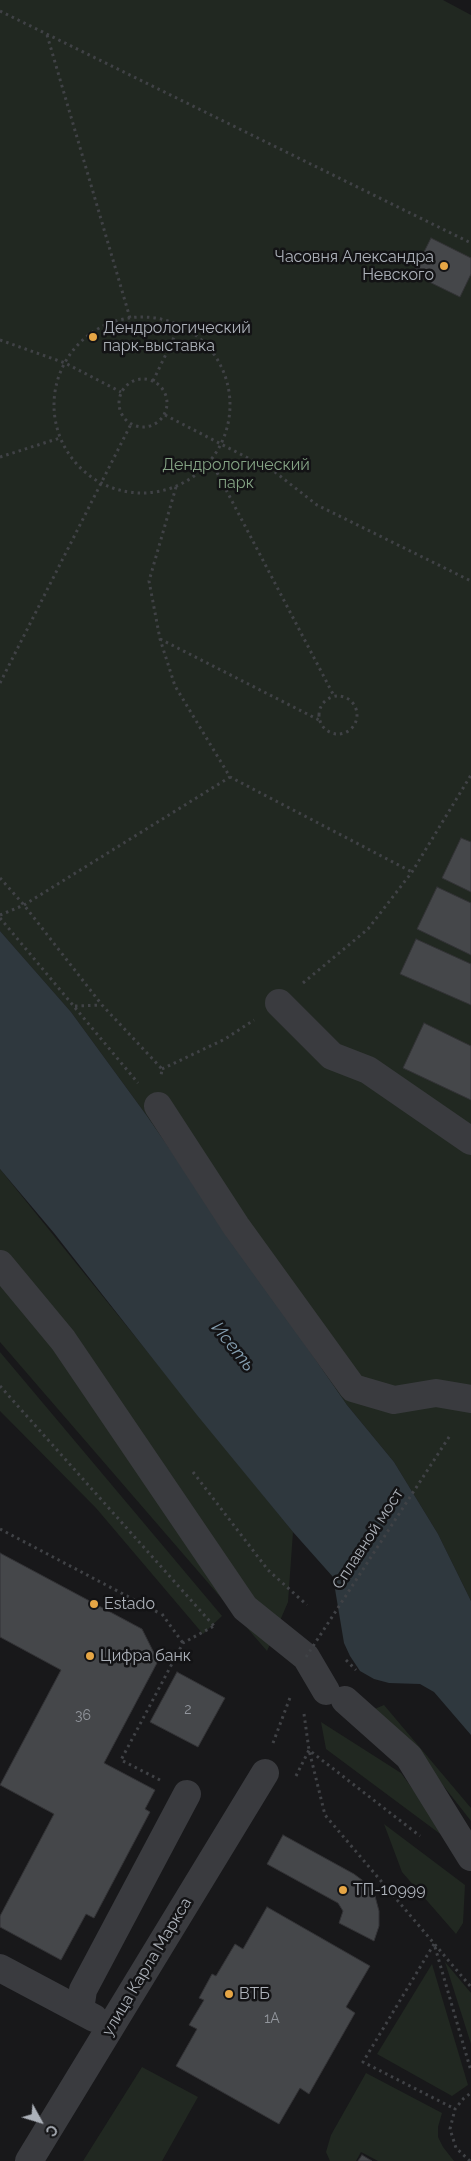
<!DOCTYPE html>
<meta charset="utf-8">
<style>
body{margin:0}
#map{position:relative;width:471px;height:2161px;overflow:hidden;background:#18181a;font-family:Raleway,sans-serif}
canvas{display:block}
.north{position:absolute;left:15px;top:2096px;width:50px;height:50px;-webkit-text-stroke:4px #131315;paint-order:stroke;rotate:129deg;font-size:14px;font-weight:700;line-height:20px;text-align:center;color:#acb1b9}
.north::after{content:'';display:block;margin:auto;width:18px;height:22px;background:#acb1b9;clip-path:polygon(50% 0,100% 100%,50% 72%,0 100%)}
</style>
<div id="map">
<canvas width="471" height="2161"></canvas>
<div class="north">С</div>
</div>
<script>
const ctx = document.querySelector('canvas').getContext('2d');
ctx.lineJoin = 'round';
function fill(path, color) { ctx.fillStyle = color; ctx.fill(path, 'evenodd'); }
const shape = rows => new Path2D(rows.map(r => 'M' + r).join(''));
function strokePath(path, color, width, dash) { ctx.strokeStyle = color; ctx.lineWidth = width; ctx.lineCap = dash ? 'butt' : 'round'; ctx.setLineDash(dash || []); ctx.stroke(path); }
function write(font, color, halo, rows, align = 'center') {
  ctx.font = font + ' Raleway,sans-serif'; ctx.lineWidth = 5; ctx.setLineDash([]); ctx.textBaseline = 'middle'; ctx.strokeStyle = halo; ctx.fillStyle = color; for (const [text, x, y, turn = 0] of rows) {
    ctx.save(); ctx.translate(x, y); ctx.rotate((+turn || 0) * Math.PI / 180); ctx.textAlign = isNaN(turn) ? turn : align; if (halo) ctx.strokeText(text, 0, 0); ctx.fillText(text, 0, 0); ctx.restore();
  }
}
fill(shape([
 [0,0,443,0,471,15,471,1601,438,1534,394,1462,347,1405,147,1116,71,1012,0,931],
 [0,1169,293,1532,288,1602,267,1651,0,1342],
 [0,1352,222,1616,203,1634,96,1508,0,1411],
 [384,1705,471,1808,471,1821,413,1747,370,1711],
 [321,1722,401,1773,451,1842,326,1749],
 [384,1824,465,1885,463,1923,456,1934,402,1872],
 [445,1962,471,1993,471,2044],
 [432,1964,468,2085,452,2096,377,2054],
 [142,2067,198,2097,162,2161,83,2161],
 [366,2073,442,2113,438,2127,438,2137,443,2147,454,2161,378,2161,361,2152,356,2161,330,2161,326,2152,331,2135]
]), '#212821');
fill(shape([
 [0,931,71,1012,147,1116,347,1405,394,1462,438,1534,471,1601,471,1735,434,1692,420,1684,389,1683,374,1679,360,1671,350,1656,344,1643,333,1577,293,1532,197,1415,54,1233,0,1169]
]), '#2f383e');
const building = shape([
 [431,238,471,258,471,274,460,297,413,274,431,238],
 [461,838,471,842,471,892,442,878,461,838],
 [437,887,471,903,471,955,417,929,437,887],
 [416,939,471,964,471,1005,400,974,416,939],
 [424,1023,471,1046,471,1100,403,1068,424,1023],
 [0,1553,142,1629,158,1661,104,1763,155,1790,145,1809,150,1812,94,1918,86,1914,61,1960,0,1927,0,1916,54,1814,0,1785,61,1670,0,1637,0,1553],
 [177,1672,225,1698,198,1747,150,1722,177,1672],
 [283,1835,354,1874,366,1883,375,1896,379,1911,379,1926,374,1941,339,1923,343,1911,338,1903,267,1864,283,1835],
 [267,1907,370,1966,346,2007,355,2013,309,2094,300,2088,279,2124,176,2066,197,2029,189,2025,204,2000,199,1998,212,1974,216,1976,235,1944,243,1949,267,1907],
 [362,2155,372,2161,358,2161,362,2155]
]);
fill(building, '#45474a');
strokePath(building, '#333336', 1);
strokePath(shape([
 [0,11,471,243],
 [47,35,130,318],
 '54 405a88 88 0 1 1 176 0a88 88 0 1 1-176 0Z',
 [0,340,65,363,121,392],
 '119 403a24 24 0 1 1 48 0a24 24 0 1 1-48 0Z',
 [153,381,180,325],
 [165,415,275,472,317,505,471,581],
 [0,457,60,438],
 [211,461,334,696],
 [176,487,149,581,160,639,175,686,230,777,412,872],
 [160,639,319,720],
 [0,683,131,424],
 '319 715a19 19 0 1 1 38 0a19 19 0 1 1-38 0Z',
 [0,878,24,905,102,1005,162,1069,161,1076],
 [0,915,24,905,230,777],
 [0,918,138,1083],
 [303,983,368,929,412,872,471,775],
 [75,1006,101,1005],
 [162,1069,225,1039,254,1020],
 [0,1386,214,1626],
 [193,1472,268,1570,307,1605],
 [0,1529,161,1614],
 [162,1614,183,1643],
 [346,1660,356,1670],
 [304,1714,309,1750,325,1815,471,1987],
 [273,1743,291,1695],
 [296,1776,309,1750,420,1836],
 [160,1780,121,1760,183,1643,214,1626],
 [434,1944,363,2062,455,2109],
 [435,1947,471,2071],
 [470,2161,456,2148,450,2129,455,2109,464,2098,471,2093]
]), '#404246', 3, [2.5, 4]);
strokePath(shape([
 [279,1003,332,1056,368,1070,471,1141],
 [158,1106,236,1226,353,1388,394,1400,436,1393,471,1399],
 [0,1264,63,1340,245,1608,306,1657,326,1691],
 [345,1700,409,1757,471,1857],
 [0,1968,94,2018],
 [80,2010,83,1990,187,1794],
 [29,2161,265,1773]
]), '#3a3b3f', 28);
strokePath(shape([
 [306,1657,451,1434]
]), '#404246', 3, [2.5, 4]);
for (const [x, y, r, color] of [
 [444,266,5,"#e6a645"],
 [93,337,5,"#e6a645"],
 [94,1604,5,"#e6a645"],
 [90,1656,5,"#e6a645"],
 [343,1890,5,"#e6a645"],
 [229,1994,5,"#e6a645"]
]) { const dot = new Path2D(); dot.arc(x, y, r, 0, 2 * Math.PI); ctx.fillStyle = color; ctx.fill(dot); strokePath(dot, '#131315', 2); }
write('14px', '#92969d', null, [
 ["2",188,1710],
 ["36",83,1716],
 ["1А",272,2019]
]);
write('16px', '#acb1b9', '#131315', [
 ["Часовня Александра",434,257,"right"],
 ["Невского",434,275,"right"],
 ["Дендрологический",103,328],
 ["парк-выставка",103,346],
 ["Estado",104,1604],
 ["Цифра банк",100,1656],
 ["ТП-10999",353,1890],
 ["ВТБ",239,1994]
], 'left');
write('16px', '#84a384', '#131315', [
 ["Дендрологический",236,465],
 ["парк",236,483]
]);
write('16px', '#acb1b9', '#131315', [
 ["Сплавной мост",368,1539,-57],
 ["улица Карла Маркса",147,1967,-59]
]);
write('italic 18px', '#859fb1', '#131315', [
 ["Исеть",233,1347,51]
]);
</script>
